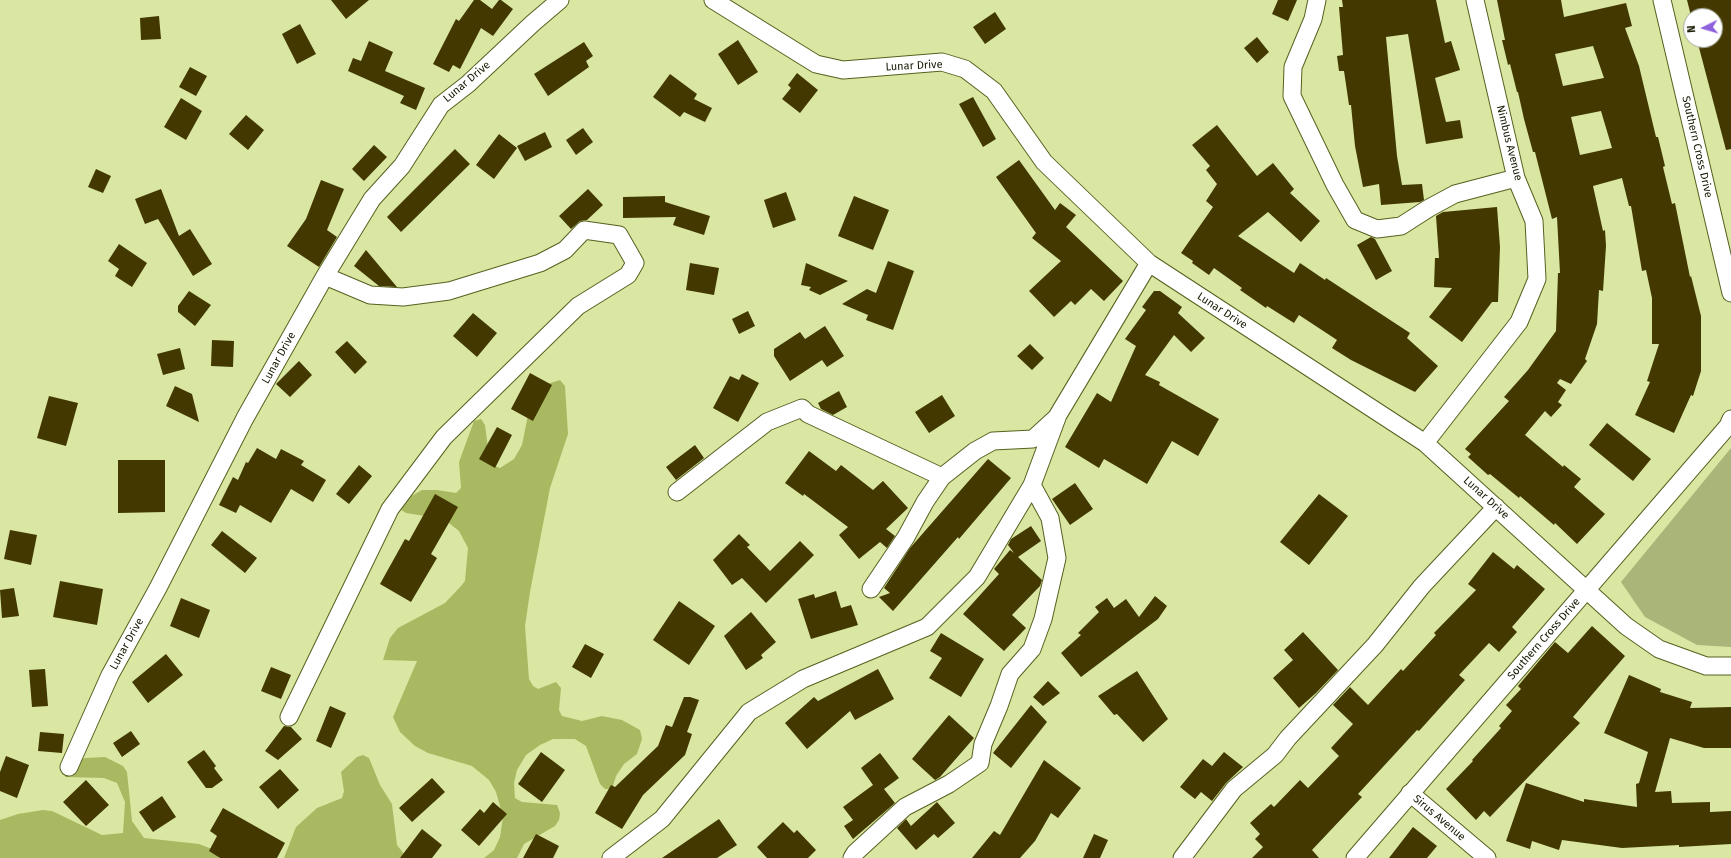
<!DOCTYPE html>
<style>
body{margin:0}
#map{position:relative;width:1731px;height:858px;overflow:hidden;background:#d9e7a3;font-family:"Fira Sans",sans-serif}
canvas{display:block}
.north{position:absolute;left:1683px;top:8px;width:40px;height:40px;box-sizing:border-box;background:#fff;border:1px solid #a1a399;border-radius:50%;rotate:265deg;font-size:11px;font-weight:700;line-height:16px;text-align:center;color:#141800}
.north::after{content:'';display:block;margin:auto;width:14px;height:18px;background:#8e62dc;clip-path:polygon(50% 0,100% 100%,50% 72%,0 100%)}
</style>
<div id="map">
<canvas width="1731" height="858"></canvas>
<div class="north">N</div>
</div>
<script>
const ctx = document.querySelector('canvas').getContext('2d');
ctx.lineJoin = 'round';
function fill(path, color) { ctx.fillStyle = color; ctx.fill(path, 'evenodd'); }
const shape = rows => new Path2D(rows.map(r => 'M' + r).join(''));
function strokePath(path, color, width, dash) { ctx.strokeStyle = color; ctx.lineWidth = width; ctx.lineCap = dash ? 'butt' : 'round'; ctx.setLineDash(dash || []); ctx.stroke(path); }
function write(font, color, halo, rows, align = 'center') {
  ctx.font = font + ' "Fira Sans",sans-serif'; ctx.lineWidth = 4; ctx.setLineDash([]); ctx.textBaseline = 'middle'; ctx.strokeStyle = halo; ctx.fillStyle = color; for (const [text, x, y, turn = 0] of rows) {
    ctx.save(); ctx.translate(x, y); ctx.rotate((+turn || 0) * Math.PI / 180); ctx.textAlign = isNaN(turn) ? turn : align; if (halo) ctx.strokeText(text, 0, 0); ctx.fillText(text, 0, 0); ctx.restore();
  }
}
fill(shape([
 [1731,448,1731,647,1697,645,1645,617,1621,582]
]), '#a9b579');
fill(shape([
 [560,380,565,386,568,434,550,488,530,592,525,626,529,679,533,686,538,689,556,682,561,688,559,710,562,716,582,721,602,716,622,720,640,730,642,739,637,754,624,764,616,776,612,789,605,789,600,784,586,746,575,739,553,739,540,745,526,755,517,770,514,783,515,798,522,802,557,805,560,813,559,820,555,826,524,844,517,858,484,858,494,850,500,837,503,817,496,792,489,780,472,766,428,753,415,746,400,732,393,717,417,661,383,660,390,638,398,628,445,603,461,586,465,581,468,548,459,531,444,519,406,513,400,509,398,504,422,490,437,490,456,493,461,488,459,462,474,421,481,419,485,425,490,464,500,468,514,459,522,445,531,400,541,386],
 [363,755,369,758,380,785,392,804,397,845,407,858,284,858,296,827,317,808,342,798,344,791,341,772,357,757],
 [105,757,123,766,127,772,132,821,144,838,199,844,212,849,219,858,0,858,0,820,18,814,43,810,52,811,102,835,123,833,125,802,117,783,104,778,65,777,66,765,71,762,85,758]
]), '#a9b961');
fill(shape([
 [331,0,369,0,346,19],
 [474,0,480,0,492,9,499,0,501,0,513,9,493,36,481,28,460,69,453,65,449,72,433,64,456,19,459,21],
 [1278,0,1297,0,1288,21,1272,14],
 [1342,0,1436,0,1445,43,1451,41,1460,70,1435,78,1446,122,1460,120,1463,138,1426,144,1408,34,1386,37,1397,156,1402,185,1422,184,1424,200,1420,202,1381,205,1379,184,1363,187,1355,146,1351,105,1349,105,1344,71,1339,71,1337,56,1343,55,1339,7,1343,7],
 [1497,0,1561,0,1564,17,1626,3,1632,26,1625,28,1639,66,1656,137,1658,137,1665,166,1663,167,1672,204,1675,203,1690,277,1691,276,1701,316,1701,371,1693,396,1691,395,1674,433,1635,415,1650,382,1647,381,1659,344,1652,344,1652,298,1646,270,1642,271,1631,206,1629,206,1622,178,1593,186,1603,231,1605,230,1606,246,1603,291,1599,290,1597,324,1585,359,1587,361,1571,384,1560,379,1557,383,1566,390,1558,402,1562,405,1551,417,1545,411,1525,435,1563,467,1564,465,1581,479,1574,487,1605,514,1577,544,1555,523,1554,525,1520,496,1519,498,1490,474,1488,475,1468,457,1471,454,1465,449,1509,401,1504,397,1528,370,1556,331,1558,273,1560,273,1557,217,1552,219,1535,152,1533,152,1524,119,1518,92,1517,92,1510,64,1508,65,1502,40,1505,40],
 [1593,46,1604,78,1563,86,1555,54],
 [1601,111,1612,148,1580,155,1571,117],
 [1687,0,1731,0,1731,149,1726,150,1697,40,1715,40,1715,16,1691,16],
 [995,12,1006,29,985,44,973,27],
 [159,16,161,39,141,40,140,18],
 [300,24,316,54,297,64,282,34],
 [1257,37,1269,52,1257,63,1244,48],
 [738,40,758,72,738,85,718,54],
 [369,41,393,52,385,71,425,88,416,110,400,103,404,96,348,71,353,58,361,61],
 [584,42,593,56,586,61,589,67,548,96,534,74],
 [190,67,207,76,196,96,179,87],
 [797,73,818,90,800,113,782,99,791,88,788,85],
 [670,74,697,94,694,99,712,108,705,122,684,112,680,117,653,97],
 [973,97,996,139,983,147,959,104],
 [181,98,202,111,186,140,164,127],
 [246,115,264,130,248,150,229,134],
 [1217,125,1257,176,1273,163,1294,189,1290,193,1320,221,1301,242,1268,212,1238,236,1294,273,1300,263,1325,280,1326,278,1410,333,1407,338,1438,366,1415,392,1351,360,1332,348,1337,340,1299,315,1294,323,1267,306,1266,308,1240,290,1242,288,1214,268,1209,275,1192,263,1193,261,1181,253,1213,207,1206,201,1217,184,1206,170,1210,166,1192,145],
 [583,128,593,142,576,155,566,140],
 [545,132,552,147,525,161,517,146],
 [499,134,517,148,494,179,476,165],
 [374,145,387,157,364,181,352,169],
 [455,149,470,164,401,232,387,217],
 [1019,160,1055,210,1060,203,1076,215,1066,227,1123,281,1104,301,1091,289,1075,305,1071,301,1054,317,1029,291,1061,261,1032,238,1036,233,996,177],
 [96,169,111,176,103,193,88,187],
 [321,180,344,189,327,230,337,237,319,267,287,246,306,219],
 [161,189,179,236,190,229,212,264,193,276,158,219,145,224,135,199],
 [588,189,603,205,587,220,580,221,571,229,559,216],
 [786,192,796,220,773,228,764,200],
 [665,196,665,202,710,216,704,235,673,225,676,217,623,218,623,197],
 [854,196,889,210,873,250,838,236],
 [1497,207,1500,247,1498,302,1492,302,1462,342,1429,317,1452,288,1434,287,1435,258,1439,258,1436,216,1443,212],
 [1371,237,1375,239,1392,271,1376,280,1357,245],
 [119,244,147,263,132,287,115,276,119,269,108,261],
 [366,250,397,287,379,286,354,266],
 [888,261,914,271,893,330,866,320,868,315,842,304,867,289,876,293],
 [690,263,719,268,714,295,686,290],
 [806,263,848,281,820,295,809,290,811,287,801,285],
 [189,291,211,305,195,326,178,312,178,306],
 [1154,291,1160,291,1182,307,1178,313,1205,338,1191,352,1174,335,1145,375,1160,382,1159,385,1219,419,1198,456,1172,441,1147,484,1104,459,1099,468,1065,447,1097,393,1111,402,1136,346,1125,339,1146,310,1142,307],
 [748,311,755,326,739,334,732,319],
 [473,313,497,333,477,357,453,336],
 [825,326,844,356,827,367,822,360,790,381,774,356,774,349,800,332,805,339],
 [212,340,234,341,233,367,211,366],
 [347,341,367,362,355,374,335,352],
 [1030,344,1044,358,1032,370,1017,356],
 [180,348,185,369,163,375,157,354],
 [299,361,312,375,290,397,276,384],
 [530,373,552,385,533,421,511,409],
 [742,374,759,383,738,422,713,408,730,376,739,380],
 [175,386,192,394,199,422,166,406],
 [839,391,847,407,833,415,821,409,818,403],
 [942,395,955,416,929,433,915,412],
 [49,396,78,403,66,446,37,438],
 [1607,423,1651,459,1633,481,1589,445],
 [497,427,512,435,495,468,479,459],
 [695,445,704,458,676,480,666,467],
 [257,448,276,459,281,449,304,461,301,465,326,480,313,502,291,489,271,523,240,505,236,513,219,505,233,477,238,480,246,462,248,463],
 [809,451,836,471,841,465,873,490,883,481,908,508,886,529,895,536,887,548,880,542,859,559,839,535,848,527,804,494,803,496,785,483],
 [988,459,1011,478,959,539,958,537,893,611,879,597,890,593,884,588,910,548],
 [118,460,165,460,165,512,118,513],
 [359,465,372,476,349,504,336,494],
 [1075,483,1093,509,1070,525,1052,499],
 [435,494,458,507,431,554,437,558,411,602,380,584,405,539,409,541],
 [1319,494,1348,516,1309,565,1280,542],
 [1031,526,1041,541,1018,557,1042,580,1040,586,1012,615,1026,628,1004,651,963,614,999,574,994,569,1010,550,1014,553,1008,545,1011,539],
 [10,530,37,535,31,565,4,559],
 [222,531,257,558,245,573,211,545],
 [739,534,750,545,747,547,770,571,800,541,814,555,766,603,742,578,732,585,713,560],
 [1493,552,1514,569,1517,565,1545,589,1512,627,1517,632,1499,652,1489,643,1459,675,1465,680,1419,731,1417,730,1358,794,1362,797,1312,850,1319,858,1252,858,1263,847,1255,839,1260,834,1250,823,1271,804,1274,807,1300,780,1308,788,1339,756,1331,748,1353,724,1333,705,1350,687,1368,705,1401,669,1403,671,1436,635,1434,633,1476,590,1468,584],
 [60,581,103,589,97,625,53,617],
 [14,588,19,616,2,618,0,590],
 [836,591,841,608,851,605,858,625,811,639,798,599,814,594,815,598],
 [1155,596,1167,606,1158,619,1081,677,1061,653,1081,635,1078,633,1099,612,1095,607,1107,598,1114,608,1126,599,1139,617],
 [181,598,210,610,199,638,170,626],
 [679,601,715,626,689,665,653,640],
 [751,612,776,642,761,655,763,658,746,670,724,636],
 [1592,626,1625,656,1573,717,1580,723,1490,817,1484,811,1476,820,1446,789,1473,761,1472,760,1501,728,1499,726,1512,711,1506,705,1521,689,1518,686,1555,642,1568,653],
 [1303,632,1338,670,1316,693,1299,708,1273,678,1293,660,1284,650],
 [941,633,984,659,961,697,929,678,942,658,930,651],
 [585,644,604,654,591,678,572,667],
 [166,654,183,675,148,703,132,682],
 [271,667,291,675,281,699,261,691],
 [45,669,48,706,32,707,29,670],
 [878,669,894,699,855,720,850,711,807,749,785,723,814,697,818,701],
 [1137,671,1168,719,1143,742,1117,714,1114,715,1098,696],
 [1629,675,1661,689,1660,692,1692,702,1690,708,1731,707,1731,748,1704,748,1670,738,1655,792,1671,791,1672,803,1710,802,1710,812,1731,811,1731,844,1679,847,1679,845,1622,848,1562,840,1559,850,1532,841,1530,849,1506,841,1526,783,1584,802,1584,799,1637,807,1636,784,1639,783,1648,752,1604,733],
 [1048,681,1060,693,1043,706,1033,697],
 [684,697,690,697,699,700,687,732,692,734,685,755,643,795,622,829,595,813,611,785,615,787,658,746,666,725,672,727],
 [1031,705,1047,722,1011,768,993,753],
 [330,706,346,713,331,748,316,741],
 [949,715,974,738,940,777,935,780,912,759],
 [284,726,291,727,302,739,278,760,265,751],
 [131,731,140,744,122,757,113,743],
 [40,732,64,734,62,753,38,751],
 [204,750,216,766,214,768,223,780,212,788,206,788,187,762],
 [541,752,565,770,542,802,518,784],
 [1224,752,1243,767,1226,783,1212,801,1201,792,1195,799,1180,787,1203,759,1212,766],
 [880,753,899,778,884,789,895,803,853,839,844,826,853,820,843,807,873,785,861,768],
 [6,756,29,765,17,798,0,791,0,772],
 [1044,760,1081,788,1058,818,1051,813,1035,841,1020,858,972,858,994,831,1000,835],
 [280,769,299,790,278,809,259,787],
 [432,778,445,792,412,822,399,808],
 [86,780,109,805,86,826,63,802],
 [162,796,176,817,153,832,139,812],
 [493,802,507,814,479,846,461,830,480,809,484,813],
 [937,802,955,823,938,838,934,834,916,850,897,828,906,819,911,826],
 [223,808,285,843,277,858,220,858,209,851,217,836,210,831],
 [719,819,737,845,717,858,662,858],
 [783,822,794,833,797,830,816,850,808,858,767,858,757,847],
 [1413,827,1437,846,1427,858,1389,858],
 [422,829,442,845,432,858,400,858],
 [536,834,559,846,553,858,523,858],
 [1094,834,1108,840,1100,858,1083,858]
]), '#423800');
const street = shape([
 [713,0,816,64,843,70,942,62,965,69,994,91,1044,162,1149,263,1425,443,1626,626,1659,649,1706,666,1731,666],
 [1317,0,1313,19,1293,67,1292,96,1335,185,1355,220,1377,229,1401,226,1429,208,1455,194,1516,178],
 [1662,0,1731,293],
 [1425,443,1519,322,1537,279,1534,221,1516,178,1475,0],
 [677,492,767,422,802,408,808,414,942,477],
 [871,589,906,537,925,502,942,477,975,451,993,441,1033,439,1057,417],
 [289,717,390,509,444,437,578,306,628,275,635,263,619,235,584,230,565,250,540,263,449,291,403,297,370,295,325,276],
 [69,767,110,675,158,588,245,418,325,276,372,199,402,166,441,105,468,84,533,23,560,0],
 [1410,793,1487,858],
 [611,858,662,819,749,712,803,679,927,627,977,577,1032,485,1058,415,1149,263],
 [852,858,855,853,905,807,949,784,980,763,983,744,999,706,1010,674,1032,649,1043,619,1057,558,1050,518,1032,485],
 [1182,858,1234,789,1275,755,1288,738,1375,645,1422,586,1496,507],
 [1355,858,1728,426,1731,419]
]);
strokePath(street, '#56611f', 19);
strokePath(street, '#fff', 17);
write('11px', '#141800', '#fff', [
 ["Lunar Drive",914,66,-3],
 ["Lunar Drive",467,82,-40],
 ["Nimbus Avenue",1509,143,76],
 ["Southern Cross Drive",1697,147,77],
 ["Lunar Drive",1222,311,33],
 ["Lunar Drive",279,358,-61],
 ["Lunar Drive",1486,498,42],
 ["Southern Cross Drive",1544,639,-49],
 ["Lunar Drive",127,644,-61],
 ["Sirus Avenue",1439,818,40]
]);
</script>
